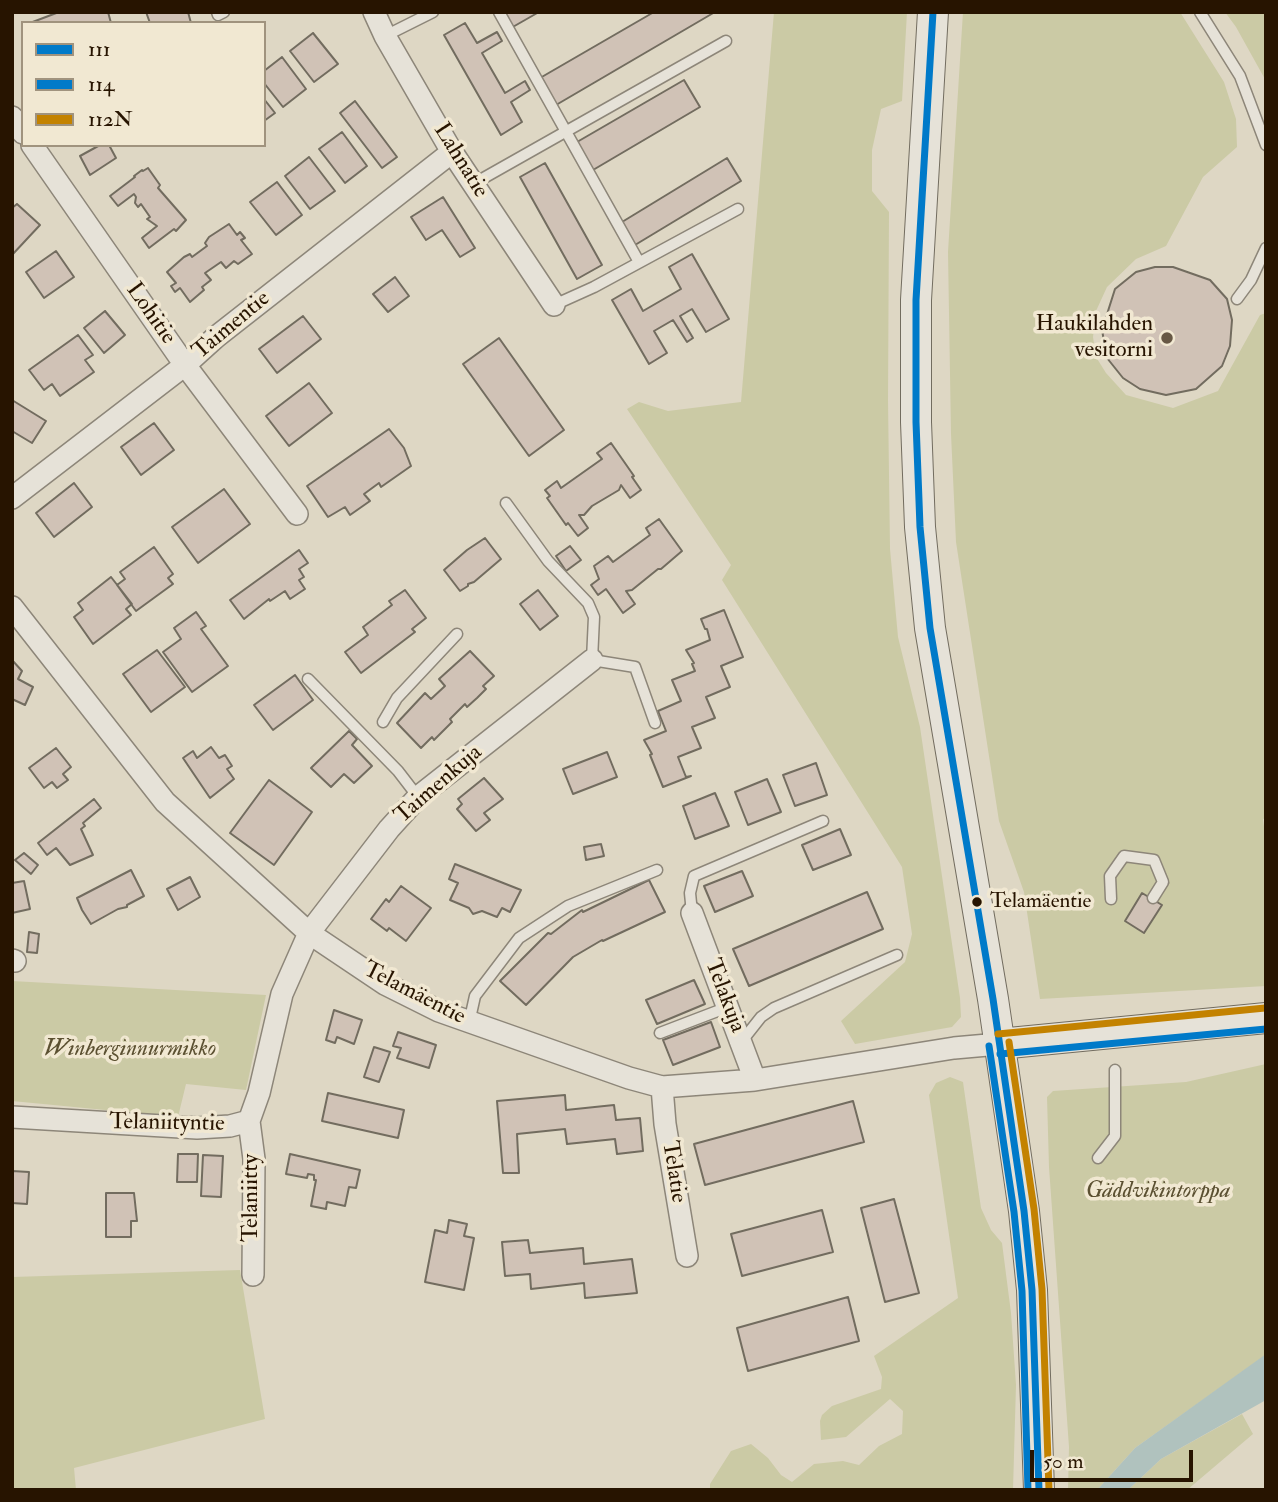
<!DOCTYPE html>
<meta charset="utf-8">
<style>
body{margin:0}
#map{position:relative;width:1278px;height:1502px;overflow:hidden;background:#ded7c4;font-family:"IM FELL Double Pica",serif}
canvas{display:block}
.frame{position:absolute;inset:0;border:14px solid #271400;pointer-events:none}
.legend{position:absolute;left:21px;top:21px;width:245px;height:126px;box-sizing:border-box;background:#f1e8d2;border:2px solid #a0937e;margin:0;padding:9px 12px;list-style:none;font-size:21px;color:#271400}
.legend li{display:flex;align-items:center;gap:14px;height:35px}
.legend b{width:35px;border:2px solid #a0937e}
.scale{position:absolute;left:1030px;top:1450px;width:163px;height:32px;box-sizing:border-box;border:4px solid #271400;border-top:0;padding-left:9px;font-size:21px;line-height:24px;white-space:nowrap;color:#271400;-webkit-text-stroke:5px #f1e8d2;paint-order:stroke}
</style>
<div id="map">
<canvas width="1278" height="1502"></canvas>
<div class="frame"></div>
<ul class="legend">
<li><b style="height:9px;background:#007ac9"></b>111</li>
<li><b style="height:9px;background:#007ac9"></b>114</li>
<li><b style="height:9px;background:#c38200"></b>112N</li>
</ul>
<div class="scale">50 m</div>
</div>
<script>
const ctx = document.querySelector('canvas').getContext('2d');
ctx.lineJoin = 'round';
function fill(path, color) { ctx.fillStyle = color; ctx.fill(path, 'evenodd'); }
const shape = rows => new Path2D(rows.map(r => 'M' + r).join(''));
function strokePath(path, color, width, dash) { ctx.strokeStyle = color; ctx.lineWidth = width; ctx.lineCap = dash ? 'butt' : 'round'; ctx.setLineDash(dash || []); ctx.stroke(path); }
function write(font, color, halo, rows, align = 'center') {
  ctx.font = font + ' "IM FELL Double Pica",serif'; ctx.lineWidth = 7; ctx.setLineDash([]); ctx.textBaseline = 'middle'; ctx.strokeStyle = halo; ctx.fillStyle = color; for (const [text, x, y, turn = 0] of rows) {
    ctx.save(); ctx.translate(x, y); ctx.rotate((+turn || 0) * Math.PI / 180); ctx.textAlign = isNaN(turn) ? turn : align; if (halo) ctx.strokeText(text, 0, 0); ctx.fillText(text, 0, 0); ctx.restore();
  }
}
fill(shape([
 [774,12,907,12,902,101,881,109,872,150,872,191,889,212,888,400,890,549,898,637,920,727,960,998,961,1017,952,1027,855,1044,841,1021,905,962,912,934,902,867,722,580,731,565,627,409,639,402,668,411,741,402],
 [963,12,1180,12,1224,82,1236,119,1237,147,1203,177,1166,246,1136,259,1107,287,1096,311,1093,337,1096,357,1106,373,1126,395,1173,408,1218,391,1260,315,1266,313,1266,818,1263,819,1266,842,1266,986,1040,999,1024,892,999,821,956,542,951,434,948,252],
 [1225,12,1266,12,1266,81,1236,27],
 [12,981,266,995,246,1090,186,1084,178,1117,12,1101],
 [1266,1064,1266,1355,1135,1448,1097,1490,1068,1490,1069,1447,1049,1167,1047,1097,1053,1091,1186,1082],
 [950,1077,963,1082,981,1208,991,1230,1002,1243,1011,1313,1016,1385,1013,1490,710,1490,710,1484,731,1451,751,1444,768,1458,781,1475,792,1482,814,1464,843,1461,859,1465,879,1446,902,1434,903,1411,890,1399,846,1437,821,1440,820,1421,822,1415,832,1406,881,1389,882,1377,874,1356,958,1298,929,1095,936,1083],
 [240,1270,265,1419,74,1468,76,1490,12,1490,12,1277],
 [1242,1414,1253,1434,1187,1490,1128,1490,1161,1459]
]), '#cbcaa5');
fill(shape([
 [1266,1354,1266,1400,1161,1459,1128,1490,1097,1490,1135,1448]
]), '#b0c2be');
const building = shape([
 [59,12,108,12,111,23,30,23,59,12],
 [146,12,188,12,191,23,150,23,146,12],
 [502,12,539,12,511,28,502,12],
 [654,12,715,12,556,105,540,78,654,12],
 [465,23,477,43,497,32,502,41,482,53,505,93,525,81,530,90,511,102,522,122,501,135,444,35,465,23],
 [313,33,338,64,314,82,290,51,313,33],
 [282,57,306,89,283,107,264,83,264,71,282,57],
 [684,80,700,107,593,170,577,142,684,80],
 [264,99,275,113,264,121,264,99],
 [355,101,397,157,382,168,340,113,355,101],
 [342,132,367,166,345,183,319,149,342,132],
 [100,145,109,145,116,158,90,175,80,156,100,145],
 [309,157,335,191,310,209,285,176,309,157],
 [727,158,741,181,635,245,622,222,727,158],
 [545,163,602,265,577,279,520,177,545,163],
 [148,168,160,185,158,188,186,220,176,231,174,229,149,248,142,238,157,226,147,219,150,217,141,204,138,207,135,203,136,197,134,194,118,206,110,196,135,177,134,176,142,170,143,171,148,168],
 [277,182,302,215,276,235,250,202,277,182],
 [443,197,475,248,460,257,442,230,426,240,411,217,443,197],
 [17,204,40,225,12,255,12,208,17,204],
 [229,224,237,235,240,232,245,238,241,240,252,254,238,264,234,261,226,268,221,262,205,273,211,280,202,287,204,290,190,302,180,288,175,292,171,286,176,283,167,272,184,257,190,254,192,257,207,246,205,243,209,237,229,224],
 [56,251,74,277,44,298,26,272,56,251],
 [692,254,729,319,706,332,692,309,680,316,693,338,687,342,673,320,654,331,667,353,649,364,612,300,631,289,643,311,681,289,669,267,692,254],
 [1155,267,1173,267,1210,280,1227,299,1232,320,1230,346,1222,366,1196,389,1166,395,1140,389,1123,378,1107,358,1102,330,1115,289,1136,272,1155,267],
 [395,277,409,296,388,312,373,294,395,277],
 [105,311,125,335,104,353,84,328,105,311],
 [303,316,321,339,277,373,259,349,303,316],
 [78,335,93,355,85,360,94,372,60,396,52,384,44,390,29,370,78,335],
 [499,338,564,430,529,456,463,364,499,338],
 [309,383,332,413,289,446,266,416,309,383],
 [12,400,46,421,32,443,12,431,12,400],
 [154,423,174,450,141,475,121,447,154,423],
 [389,429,404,448,411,466,381,487,379,483,364,494,370,501,350,515,345,507,328,517,307,486,389,429],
 [611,443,634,476,632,477,641,490,630,498,621,485,619,490,592,506,584,515,579,515,588,528,578,536,568,523,566,525,547,498,550,496,545,490,557,481,561,488,602,459,597,453,611,443],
 [74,483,92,507,54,537,36,513,74,483],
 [224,489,250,524,198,563,172,527,224,489],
 [659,519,682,551,661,569,658,569,632,590,626,591,635,604,623,613,606,589,598,595,591,585,599,579,594,566,608,556,613,562,650,535,646,528,659,519],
 [485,538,501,559,474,582,468,584,468,586,460,591,444,570,467,550,485,538],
 [570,546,581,560,566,571,556,556,570,546],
 [154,547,173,574,168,578,173,584,136,611,117,585,125,579,120,572,154,547],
 [299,550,308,563,299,569,304,577,299,580,305,589,290,599,285,591,270,601,269,599,244,619,230,600,299,550],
 [111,577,132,604,126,609,131,615,93,644,74,617,83,610,78,603,111,577],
 [405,590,426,618,412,629,415,632,361,673,345,652,368,635,363,627,392,605,389,601,405,590],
 [538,590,558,616,540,630,520,604,538,590],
 [724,610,743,657,721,666,730,687,706,697,715,718,692,727,701,748,678,757,686,777,691,776,663,787,650,755,652,754,644,740,666,731,658,711,681,701,672,680,695,671,692,664,694,663,686,650,710,640,707,629,705,629,701,619,724,610],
 [196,612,206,626,201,629,228,666,192,692,163,652,181,639,174,628,196,612],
 [157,650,185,687,151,712,123,674,157,650],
 [470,651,494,676,483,686,486,689,477,698,467,707,465,704,450,719,452,722,434,740,432,737,421,748,397,723,425,693,431,699,445,686,439,679,470,651],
 [12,660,22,671,18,679,33,687,25,705,12,699,12,660],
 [295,675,313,700,273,730,254,705,295,675],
 [349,731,357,739,352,745,372,766,354,783,344,774,331,787,311,768,349,731],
 [211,747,219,758,225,755,232,766,227,769,234,779,210,798,183,758,193,751,197,758,211,747],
 [56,748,71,767,63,774,68,780,57,788,52,782,44,788,29,768,56,748],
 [607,752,617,777,573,794,563,769,607,752],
 [816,763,827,795,795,806,783,775,816,763],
 [484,778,503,799,484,813,490,820,476,831,457,809,462,804,458,799,484,778],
 [767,779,781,812,748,825,735,792,767,779],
 [269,780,312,812,274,865,230,833,269,780],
 [715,793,729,826,695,839,683,806,715,793],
 [94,799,101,808,83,823,85,826,81,829,93,855,70,865,56,848,47,855,38,843,94,799],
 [840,829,851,855,813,870,802,845,840,829],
 [601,844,604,856,586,860,584,847,601,844],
 [24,853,38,865,31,874,15,860,24,853],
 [455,864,521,890,510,912,502,908,497,917,482,911,473,914,469,908,450,900,458,883,449,879,455,864],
 [131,870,144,896,127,905,127,907,118,909,91,924,82,910,77,898,131,870],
 [742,871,753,896,715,912,704,886,742,871],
 [190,877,200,897,178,910,167,889,190,877],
 [649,880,665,912,603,941,602,940,573,957,526,1005,500,981,548,933,551,934,582,910,583,912,649,880],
 [24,881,30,909,12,913,12,883,24,881],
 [401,886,431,908,406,941,389,928,387,931,371,919,386,899,389,902,401,886],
 [867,892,883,929,749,986,733,949,867,892],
 [1142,893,1162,905,1144,933,1125,921,1142,893],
 [29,932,39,934,37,953,27,952,29,932],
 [694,980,705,1004,657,1024,646,1000,694,980],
 [334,1010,362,1020,354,1044,337,1037,335,1043,326,1040,334,1010],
 [711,1022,720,1047,673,1065,663,1040,711,1022],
 [398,1032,436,1045,429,1068,397,1058,401,1048,393,1046,398,1032],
 [374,1047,390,1052,379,1082,364,1077,374,1047],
 [328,1093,404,1110,398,1138,322,1121,328,1093],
 [565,1095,566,1110,614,1105,616,1120,640,1118,643,1151,617,1154,615,1139,567,1144,565,1129,517,1134,519,1173,503,1173,497,1101,565,1095],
 [853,1101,864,1142,705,1185,694,1144,853,1101],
 [178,1154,198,1154,197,1182,177,1182,178,1154],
 [290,1154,360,1170,356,1188,349,1187,345,1206,327,1202,326,1209,311,1206,316,1180,314,1180,314,1175,308,1174,307,1178,286,1174,290,1154],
 [203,1155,223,1156,221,1197,201,1196,203,1155],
 [12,1171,29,1172,27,1204,12,1203,12,1171],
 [134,1193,137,1221,131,1221,131,1237,106,1237,106,1193,134,1193],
 [894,1199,919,1293,885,1302,861,1208,894,1199],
 [822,1210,833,1252,742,1276,731,1234,822,1210],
 [449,1220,467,1224,464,1236,474,1238,464,1290,425,1282,435,1230,447,1233,449,1220],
 [528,1240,530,1253,583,1248,584,1264,632,1259,637,1293,585,1298,584,1283,531,1289,530,1274,505,1276,502,1242,528,1240],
 [848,1297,859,1341,748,1371,737,1328,848,1297]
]);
fill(building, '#d0c2b6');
strokePath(building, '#726c5f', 2);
const lane = shape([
 [217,12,218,15,224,12],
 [499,12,639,262],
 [1200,12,1240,76,1266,145],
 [385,36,433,12],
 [473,184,726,41],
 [1237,299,1251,280,1266,248],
 [554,305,594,287,738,209],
 [506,503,548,561,588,603,594,617,592,660,635,667,655,723],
 [308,679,398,771,418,797],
 [383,722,397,698,457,634],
 [1111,899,1110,876,1124,856,1154,860,1163,882,1153,898],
 [692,913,690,893,694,876,823,821],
 [469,1023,475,996,519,938,568,906,657,870],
 [660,1033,728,1007],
 [742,1041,761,1017,774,1008,897,955],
 [1098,1158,1115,1136,1115,1070]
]);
const street = shape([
 [374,12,385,36,452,152,554,305],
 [12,117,23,133],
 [32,145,185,365,297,514],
 [12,498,185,365,216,337,452,152],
 [12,607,165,802,309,933,385,984,439,1011,629,1078,662,1087,755,1080,954,1048,999,1044],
 [692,913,755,1080],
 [12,960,15,961],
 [662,1087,665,1124,687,1256],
 [12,1117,197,1128,230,1126,249,1121,259,1093,282,994,309,933,389,829,418,797,592,660],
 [249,1121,254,1159,253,1275]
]);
const secondary = shape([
 [933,12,916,300,916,422,920,527,930,628,993,999,1024,1211,1032,1290,1039,1490],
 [999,1044,1266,1018]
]);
strokePath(lane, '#8d8679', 13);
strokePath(street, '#8d8679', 24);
strokePath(secondary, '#726c5f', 32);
strokePath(lane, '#e6e2d8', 10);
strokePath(street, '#e6e2d8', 21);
strokePath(secondary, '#e6e2d8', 30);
strokePath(shape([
 [933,12,916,300,916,422,920,527,930,628,993,999,1024,1211,1032,1290,1039,1490]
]), '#007ac9', 7);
strokePath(shape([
 [989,1046,1014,1212,1022,1291,1028,1490],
 [1000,1054,1266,1029]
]), '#007ac9', 7);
strokePath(shape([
 [998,1034,1265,1008],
 [1009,1042,1034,1209,1042,1289,1049,1490]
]), '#c38200', 7);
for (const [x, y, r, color] of [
 [1167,338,7,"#675845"],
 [977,902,6,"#271400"]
]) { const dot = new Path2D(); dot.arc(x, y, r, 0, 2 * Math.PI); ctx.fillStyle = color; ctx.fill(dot); strokePath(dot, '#f1e8d2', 2.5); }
write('21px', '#271400', '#f1e8d2', [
 ["Telamäentie",990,902]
], 'left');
write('23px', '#271400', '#f1e8d2', [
 ["Lahnatie",460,161,58],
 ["Lohitie",150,314,55],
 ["Taimentie",232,326,-40],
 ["Taimenkuja",439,785,-41],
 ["Telamäentie",414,994,27],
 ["Telakuja",724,996,69],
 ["Telaniityntie",167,1124,1],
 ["Telatie",673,1172,81],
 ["Telaniitty",252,1198,-90]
]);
write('23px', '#271400', '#f1e8d2', [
 ["Haukilahden",1153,325],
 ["vesitorni",1153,351]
], 'right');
write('italic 23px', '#5b5031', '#f1e8d2', [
 ["Winberginnurmikko",130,1050],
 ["Gäddvikintorppa",1158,1192]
]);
</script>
